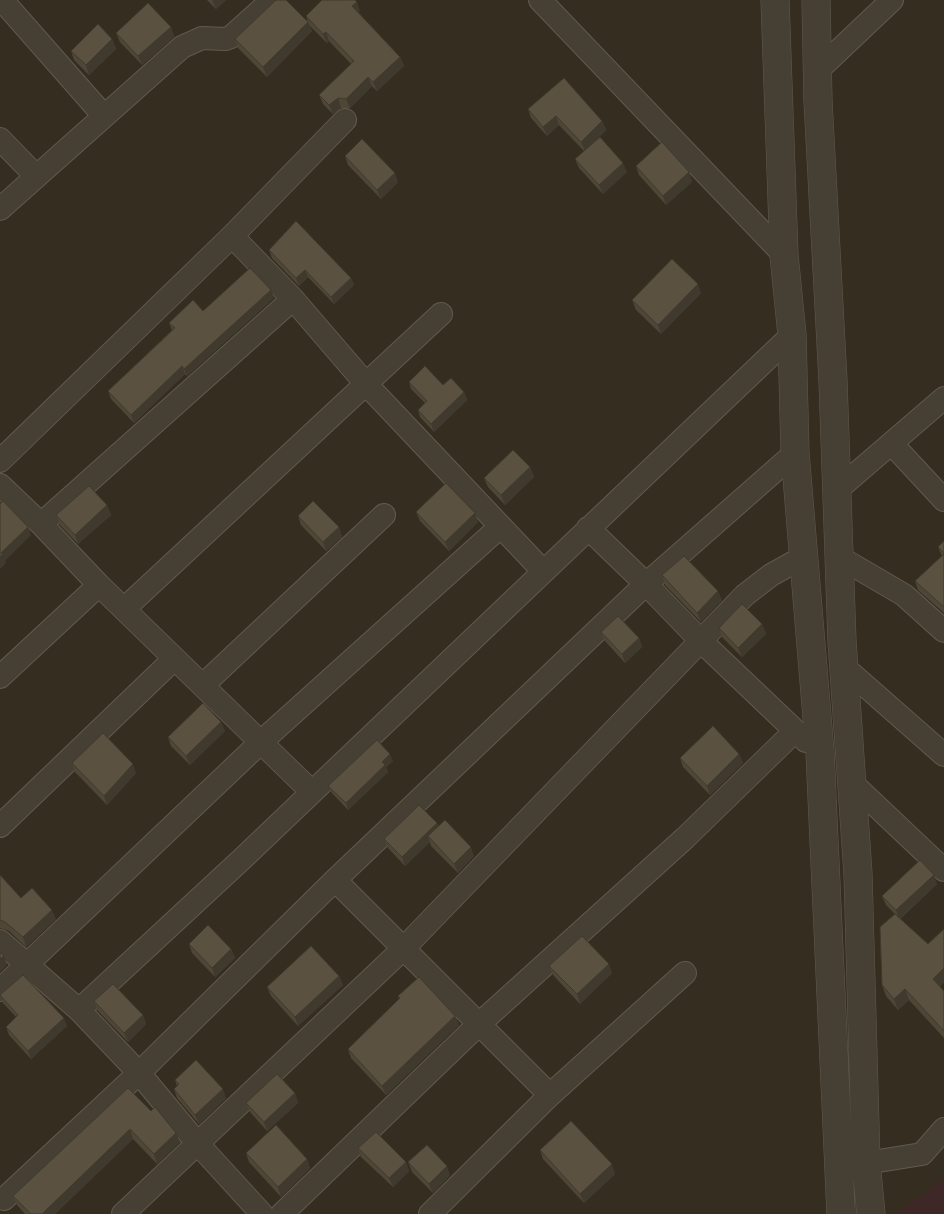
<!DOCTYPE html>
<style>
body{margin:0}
canvas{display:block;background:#352d1f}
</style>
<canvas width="944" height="1214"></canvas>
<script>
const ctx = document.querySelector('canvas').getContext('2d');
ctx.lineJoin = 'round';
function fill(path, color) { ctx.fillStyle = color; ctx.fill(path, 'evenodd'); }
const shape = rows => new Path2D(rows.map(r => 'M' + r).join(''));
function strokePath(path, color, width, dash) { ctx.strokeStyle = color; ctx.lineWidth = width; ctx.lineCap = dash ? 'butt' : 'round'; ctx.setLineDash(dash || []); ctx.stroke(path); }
fill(shape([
 [944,1179,944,1214,895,1214]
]), '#3d2827');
const minor = shape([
 [2,0,104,116],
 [540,0,784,255],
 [817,71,892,0],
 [0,139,36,176],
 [0,209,182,47,202,38,225,39,231,37,272,0],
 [293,299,366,384,543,571],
 [892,444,944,500],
 [0,461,232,236,345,120],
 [0,485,41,524,99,585,311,791],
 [837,490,944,398],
 [41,524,293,299,232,236],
 [588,528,646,584,702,642,806,741],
 [839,557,904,595,944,631],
 [124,609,441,314],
 [844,667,944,755],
 [0,677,99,585],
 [203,685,384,515],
 [852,783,944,870],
 [0,826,174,659],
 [335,880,550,1095],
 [0,941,79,1010,139,1073,198,1144,262,1214],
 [0,990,262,741,500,527],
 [79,1010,241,860,792,335],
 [866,1163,922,1154,944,1129],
 [4,1199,139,1073,335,880,646,584,795,453],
 [123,1214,403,949,745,595,771,575,805,556],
 [282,1214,478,1025,685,838,795,731],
 [430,1214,550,1095,685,973]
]);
const tertiary = shape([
 [775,0,784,255,792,335,795,453,820,753,841,1214],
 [816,0,818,101,833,381,842,641,858,874,866,1163,871,1214]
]);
strokePath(minor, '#615a4d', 24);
strokePath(tertiary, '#615a4d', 29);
strokePath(minor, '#463f33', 22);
strokePath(tertiary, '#463f33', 28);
fill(shape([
 [207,0,226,0,216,9],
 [360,11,358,12,400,57,404,66,377,91,372,86,350,108,341,108,333,114,323,104,319,95,351,64,329,41,327,43,309,25,312,31,267,77,238,48,235,39,308,22,306,16],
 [171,27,174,37,142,65,120,42,116,33],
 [112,39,116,49,89,75,74,60,71,51],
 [528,109,602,121,606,130,595,141,627,172,603,194,579,168,575,159,584,151,559,125,547,136,531,118],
 [345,156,398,182,381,199,348,165],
 [636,166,689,172,692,182,666,205,639,175],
 [269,250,351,278,354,285,334,304,308,277,299,286,272,258],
 [701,293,661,334,636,310,632,300],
 [274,298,187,376,185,374,134,423,111,399,108,391,172,330,169,323,203,311],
 [409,382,464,392,467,400,434,432,420,417,418,410,425,403,411,389],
 [530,467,534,477,505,505,488,487,484,478],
 [107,505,111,515,78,544,60,525,56,515],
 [416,512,478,522,449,551,420,521],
 [298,516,339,527,342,537,326,551,301,525],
 [944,541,944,613,918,590,915,581,942,556,938,547],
 [662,575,722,600,701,622,665,585],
 [762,624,766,634,742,657,722,637,719,628],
 [601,632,639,638,642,647,625,663,605,641],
 [225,731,190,765,171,746,168,737],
 [739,754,743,763,710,795,683,767,680,758],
 [393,761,386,767,388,772,348,810,331,792,328,786],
 [72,763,136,773,107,805,75,772],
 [437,823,438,826,474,856,458,873,431,846,430,842,405,866,388,848,384,839],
 [0,875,21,898,56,919,26,947,9,931,0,928],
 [937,884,900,919,940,986,944,991,944,1038,909,1000,898,1010,886,996,882,985,895,914,886,905,882,896],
 [189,944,231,949,235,958,215,977,192,953],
 [549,966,612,973,580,1004,553,975],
 [339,976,343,985,298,1026,271,996,267,987],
 [0,994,67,1026,31,1059,9,1035,6,1027,16,1017,3,1003],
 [398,996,455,1016,459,1025,386,1095,351,1058,348,1049,399,999],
 [94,1001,143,1015,146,1024,128,1042,98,1011],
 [175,1080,226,1098,199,1124,177,1098,174,1089,177,1086],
 [295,1093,298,1103,267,1131,250,1112,246,1103],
 [151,1111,180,1142,157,1164,133,1139,55,1214,25,1214,17,1205,13,1196],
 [358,1148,406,1162,409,1171,393,1187,361,1157],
 [540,1150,615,1174,584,1203,543,1159],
 [246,1153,307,1159,310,1168,281,1197,249,1162],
 [408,1162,450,1175,433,1193,412,1172]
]), '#4e4637');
fill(shape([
 [212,0,226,0,216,9],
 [357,2,360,11,356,15,352,6],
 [308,22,312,31,267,77,263,67],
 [171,27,174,37,142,65,138,56],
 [326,32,329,41,327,43,323,34],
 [112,39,116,49,89,75,86,65],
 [400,57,404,66,377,91,373,82],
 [368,77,372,86,350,108,346,99],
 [338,98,341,108,333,114,329,105],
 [556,116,559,125,547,136,543,127],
 [602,121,606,130,585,151,581,142],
 [623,163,627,172,603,194,599,185],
 [689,172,692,182,666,205,663,196],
 [395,173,398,182,381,199,377,190],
 [305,270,308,277,299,286,296,278],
 [351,278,354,285,334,304,331,297],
 [698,284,701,293,661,334,658,325],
 [271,290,274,298,187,376,184,369],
 [182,366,185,374,134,423,131,415],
 [464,392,467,400,434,432,431,424],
 [530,467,534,477,505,505,501,495],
 [107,505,111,515,78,544,75,535],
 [475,513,478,522,449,551,445,542],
 [28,527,31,535,5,561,6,563,0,569,0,557,1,553],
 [339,527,342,537,326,551,323,542],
 [718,591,722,600,701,622,697,613],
 [762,624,766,634,742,657,738,648],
 [639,638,642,647,625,663,622,654],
 [221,722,225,731,190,765,186,756],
 [390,754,393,761,386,767,388,772,348,810,346,803,382,762],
 [739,754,743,763,710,795,707,786],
 [133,764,136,773,107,805,104,796],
 [437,823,440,833,428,836,430,842,405,866,402,857],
 [471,847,474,856,458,873,454,864],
 [934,875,937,884,899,919,896,910],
 [52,910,56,919,26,947,23,937],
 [231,949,235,958,215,977,212,968],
 [4,956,7,965,0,972,0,959],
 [609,964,612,973,580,1004,577,994],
 [944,968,944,983,937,989,933,979],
 [339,976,343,985,298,1026,295,1017],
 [905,989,909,1000,898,1010,894,999],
 [143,1015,146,1024,128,1042,124,1033],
 [455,1016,459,1025,386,1095,382,1086],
 [64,1018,67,1026,31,1059,28,1051],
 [223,1089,226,1098,199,1124,195,1115],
 [295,1093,298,1103,267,1131,264,1122],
 [130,1129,133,1139,55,1214,42,1214],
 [176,1133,180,1142,157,1164,154,1154],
 [307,1159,310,1168,281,1197,278,1187],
 [406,1162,409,1171,393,1187,389,1178],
 [612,1164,615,1174,584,1203,580,1194],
 [447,1166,450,1175,433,1193,429,1184]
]), '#40392d');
const building = shape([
 [276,0,286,0,308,22,263,67,235,39,276,0],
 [322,0,355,0,357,2,352,6,400,57,373,82,368,77,346,99,338,98,329,105,319,95,354,61,326,32,323,34,306,16,322,0],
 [148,3,171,27,138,56,116,33,148,3],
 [98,24,112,39,86,65,71,51,98,24],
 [564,78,602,121,581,142,556,116,543,127,528,109,564,78],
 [600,137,623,163,599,185,575,159,600,137],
 [362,139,395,173,377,190,345,156,362,139],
 [662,142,689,172,663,196,636,166,662,142],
 [296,221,351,278,331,297,305,270,296,278,269,250,296,221],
 [672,259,698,284,658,325,632,300,672,259],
 [250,268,271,290,184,369,182,366,131,415,108,391,175,328,169,323,193,300,203,311,250,268],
 [425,366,443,385,451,378,464,392,431,424,418,410,427,401,409,382,425,366],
 [513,450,530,467,501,495,484,478,513,450],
 [446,483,475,513,445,542,416,512,446,483],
 [89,486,107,505,75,535,56,515,89,486],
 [3,501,28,527,1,553,3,554,0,557,0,504,3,501],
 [313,501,339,527,323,542,298,516,313,501],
 [944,541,944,553,938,547,944,541],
 [944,554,944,607,915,581,944,554],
 [684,556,718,591,697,613,662,575,684,556],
 [742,604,762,624,738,648,719,628,742,604],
 [618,616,639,638,622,654,601,632,618,616],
 [203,703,221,722,186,756,168,737,203,703],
 [713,726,739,754,707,786,680,758,713,726],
 [103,733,133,764,104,796,72,763,103,733],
 [377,740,390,754,382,762,385,765,346,803,328,786,377,740],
 [419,805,437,823,402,857,384,839,419,805],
 [445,820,471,847,454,864,428,836,445,820],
 [920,860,934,875,896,910,882,896,920,860],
 [0,875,21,898,32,888,52,910,23,937,5,922,0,920,0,875],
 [895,914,928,944,944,929,944,968,933,979,944,991,944,1031,905,989,894,999,882,985,880,927,895,914],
 [208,925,231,949,212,968,189,944,208,925],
 [582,936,609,964,577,994,549,966,582,936],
 [311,946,339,976,295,1017,267,987,311,946],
 [0,952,4,956,0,959,0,952],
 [23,975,64,1018,28,1051,6,1027,18,1015,0,995,23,975],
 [419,977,455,1016,382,1086,348,1049,400,998,398,996,419,977],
 [113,984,143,1015,124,1033,94,1001,113,984],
 [196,1060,223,1089,195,1115,174,1089,179,1084,175,1080,196,1060],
 [277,1074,295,1093,264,1122,246,1103,277,1074],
 [128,1088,151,1111,155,1107,176,1133,154,1154,130,1129,42,1214,31,1214,13,1196,128,1088],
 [571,1121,612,1164,580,1194,540,1150,571,1121],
 [276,1125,307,1159,278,1187,246,1153,276,1125],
 [376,1132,406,1162,389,1178,358,1148,376,1132],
 [427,1145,447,1166,429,1184,408,1162,427,1145]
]);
fill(building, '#5b5140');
strokePath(building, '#40392d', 1);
</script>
